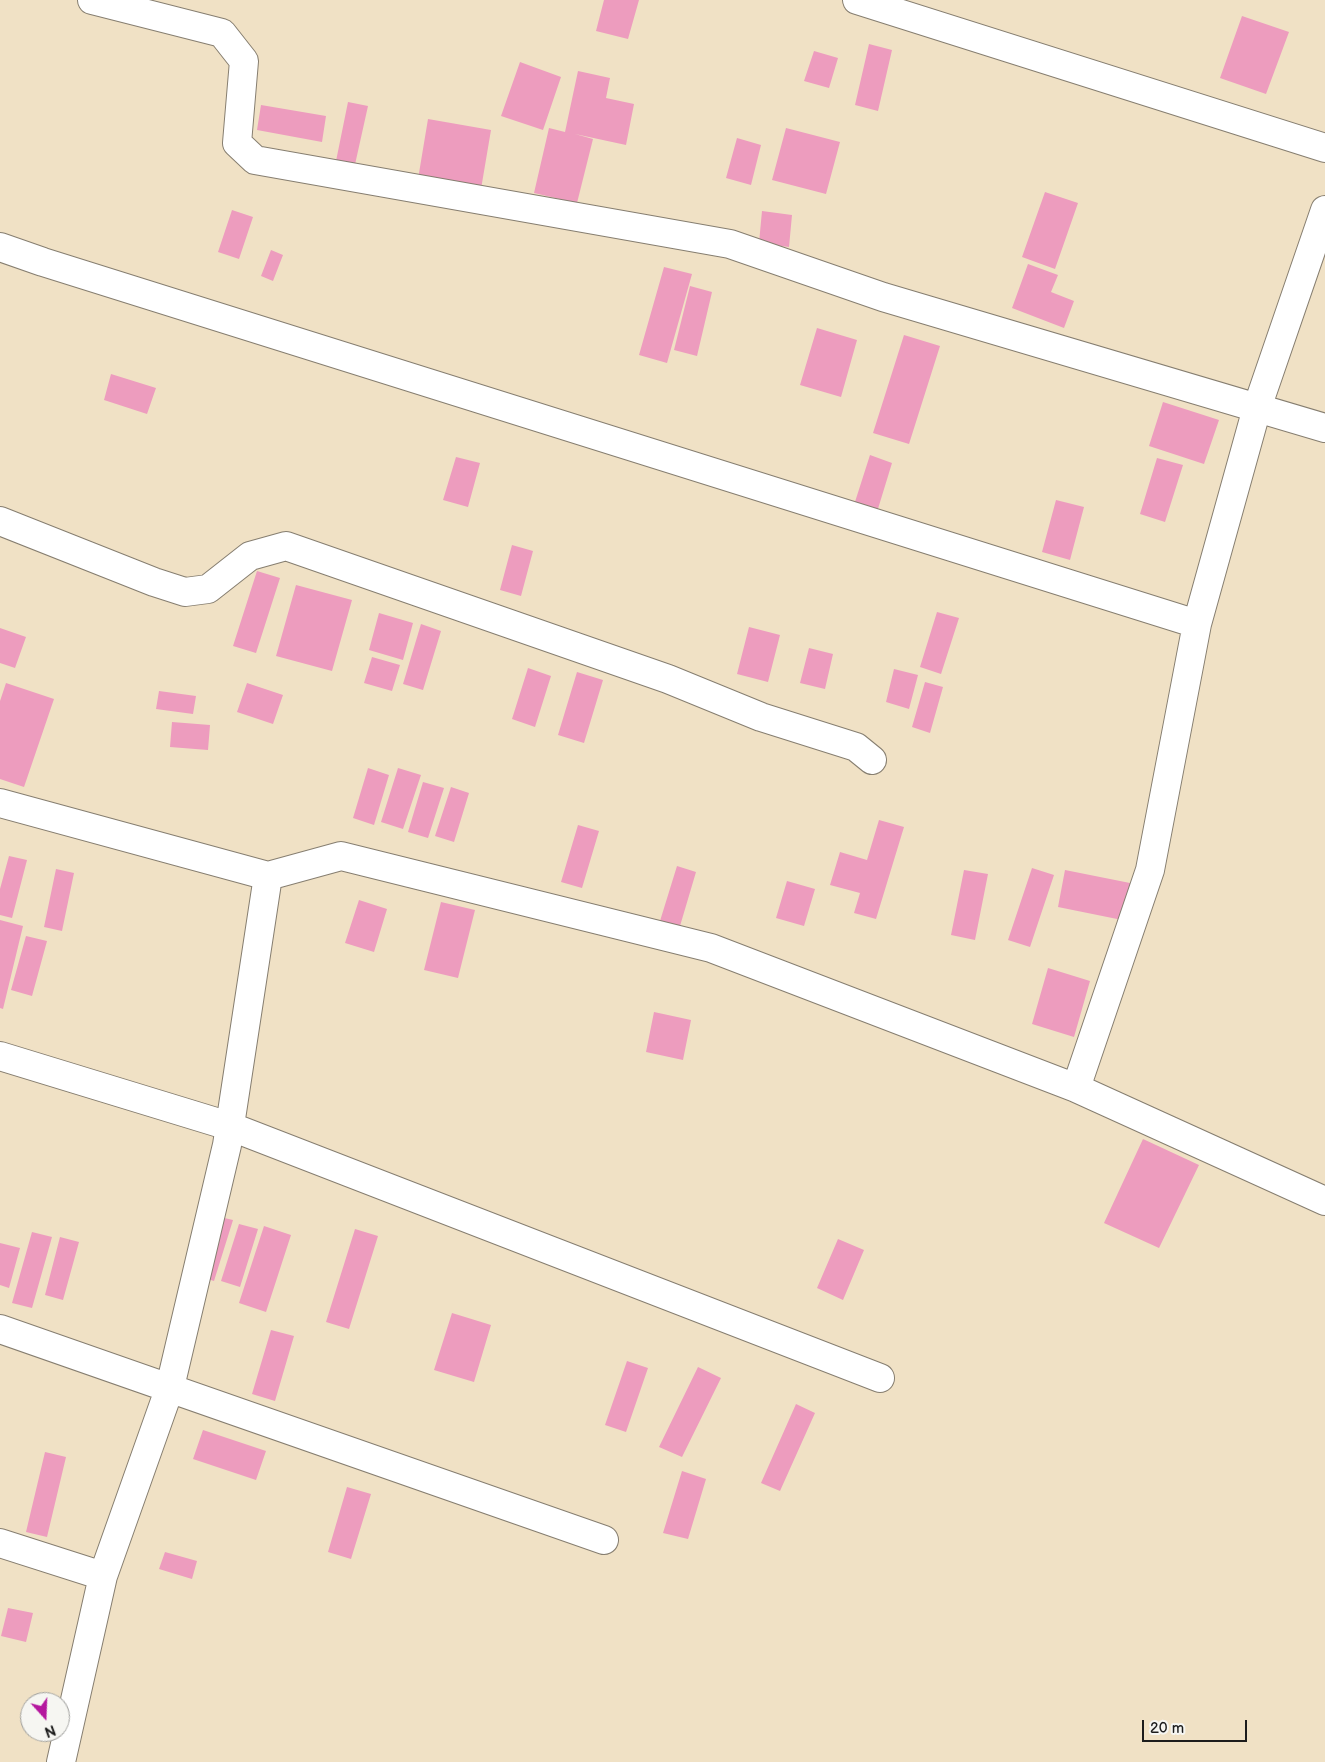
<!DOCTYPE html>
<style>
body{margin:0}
#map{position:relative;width:1325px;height:1762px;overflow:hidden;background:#f0e1c5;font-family:"Balsamiq Sans",sans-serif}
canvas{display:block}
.north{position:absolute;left:20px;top:1692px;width:50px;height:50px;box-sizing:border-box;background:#f6f6f2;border:1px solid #9f9f9c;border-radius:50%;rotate:160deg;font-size:14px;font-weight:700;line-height:20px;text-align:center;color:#1c1c1c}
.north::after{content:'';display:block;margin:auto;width:18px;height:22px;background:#b5179e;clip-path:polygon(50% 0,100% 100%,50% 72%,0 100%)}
.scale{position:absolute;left:1142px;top:1720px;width:105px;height:22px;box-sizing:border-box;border:2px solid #1c1c1c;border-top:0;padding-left:6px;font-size:15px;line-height:18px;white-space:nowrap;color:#1c1c1c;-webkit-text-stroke:4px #f6f6f2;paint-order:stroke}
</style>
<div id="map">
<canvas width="1325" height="1762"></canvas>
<div class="north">N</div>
<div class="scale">20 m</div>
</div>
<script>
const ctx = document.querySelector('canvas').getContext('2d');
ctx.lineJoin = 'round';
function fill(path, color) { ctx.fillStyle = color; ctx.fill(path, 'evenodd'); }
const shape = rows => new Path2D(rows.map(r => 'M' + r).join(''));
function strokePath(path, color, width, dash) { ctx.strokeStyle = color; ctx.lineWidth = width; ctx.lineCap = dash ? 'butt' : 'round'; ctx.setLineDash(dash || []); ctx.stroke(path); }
fill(shape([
 [604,0,639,0,628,39,596,31],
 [1242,16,1289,32,1266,94,1220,78],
 [869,44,892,50,878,111,855,105],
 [814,51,838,58,829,88,804,81],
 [520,62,561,77,543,130,501,116],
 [578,71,610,78,606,98,634,104,626,145,575,134,593,139,577,203,534,193,549,128,565,132],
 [348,102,368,106,354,169,335,166],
 [261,105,326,116,322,142,257,130],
 [428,119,491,130,481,189,418,179],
 [786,128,840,142,826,194,772,180],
 [737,138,761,145,751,185,726,178],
 [1045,192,1078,203,1055,269,1022,257],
 [232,210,253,217,239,259,218,252],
 [762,211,792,215,789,247,759,243],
 [271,250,283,255,273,281,261,276],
 [1028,264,1058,275,1051,292,1074,301,1064,328,1012,308],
 [664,267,692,274,667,363,639,355],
 [690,286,712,292,697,356,674,350],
 [817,328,857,340,841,397,800,385],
 [904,335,940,346,909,444,873,433],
 [111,374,156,388,147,414,104,400],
 [1163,402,1219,420,1204,464,1149,446],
 [870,455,892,463,877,512,854,505],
 [456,457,480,463,468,507,443,500],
 [1157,458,1183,465,1165,522,1140,514],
 [1056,500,1084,507,1070,560,1042,552],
 [512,545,533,551,521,596,500,590],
 [257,571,280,578,256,653,233,646],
 [296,585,352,600,332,671,276,656],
 [937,612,959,618,941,674,920,667],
 [379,613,413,623,403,660,369,650],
 [421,624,441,631,423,690,403,684],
 [749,627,780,635,768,682,737,674],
 [0,628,26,637,15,668,0,663],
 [809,648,833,654,825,689,800,683],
 [372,657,400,665,392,691,364,683],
 [528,668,551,676,535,727,512,719],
 [894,669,918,675,909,709,886,702],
 [577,672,603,680,584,743,558,735],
 [925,682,943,687,930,733,912,727],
 [6,683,54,699,24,787,0,779,0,701],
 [247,683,283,695,273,724,237,712],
 [159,691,196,696,193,714,156,709],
 [172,722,210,725,208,750,170,747],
 [368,768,389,775,374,825,353,818],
 [398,768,421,775,403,829,381,822],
 [423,782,444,788,428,838,408,832],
 [451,787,469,793,454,842,435,836],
 [879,820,904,827,876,919,854,913,860,893,830,885,840,852,867,860],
 [578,825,599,831,582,888,561,882],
 [9,856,27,860,12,918,0,915,0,889],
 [677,866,696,872,680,926,660,921],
 [1032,868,1054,875,1030,947,1008,940],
 [56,869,74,873,62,931,44,927],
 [964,870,988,874,975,940,951,935],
 [1065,870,1135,884,1127,921,1058,907],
 [787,881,815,889,804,926,776,918],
 [359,900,387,909,374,952,345,943],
 [441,902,475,910,458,978,424,970],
 [0,920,23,926,3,1009,0,1008],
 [26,936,47,941,32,996,11,990],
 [1048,968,1090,981,1074,1037,1032,1024],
 [654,1012,691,1020,683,1060,646,1052],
 [1143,1139,1199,1165,1159,1248,1104,1223],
 [220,1217,233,1220,214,1281,201,1277],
 [239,1224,258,1229,240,1287,221,1281],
 [264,1226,291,1235,266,1312,239,1303],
 [355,1229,378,1236,349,1329,326,1322],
 [32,1232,52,1237,32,1308,12,1303],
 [60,1237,79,1242,63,1300,45,1295],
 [838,1239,864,1250,843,1300,817,1288],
 [0,1243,20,1248,9,1288,0,1285],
 [452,1313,491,1325,474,1382,434,1370],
 [271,1330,294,1336,275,1401,252,1394],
 [627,1361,648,1368,626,1432,605,1425],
 [698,1367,721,1378,682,1457,659,1447],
 [796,1404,815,1413,780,1491,761,1483],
 [203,1430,266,1451,256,1480,193,1459],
 [45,1452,66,1457,47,1537,26,1532],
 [682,1471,706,1479,688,1539,663,1533],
 [347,1487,371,1494,351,1559,328,1552],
 [165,1552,197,1561,192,1579,159,1569],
 [8,1608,33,1613,26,1642,1,1636]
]), '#ed9cbe');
const minor = shape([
 [92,0,222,33,244,61,237,143,255,160,730,244,883,297,1325,428],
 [857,0,1325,148],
 [0,247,43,262,1197,624],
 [0,521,154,582,185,592,208,589,250,556,286,546,668,679,761,717,856,747,872,760],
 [0,803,268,876,341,856,711,948,1076,1088,1325,1201],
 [0,1056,229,1126,880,1378],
 [1076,1088,1150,870,1197,624,1257,408,1325,210],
 [0,1329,604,1540],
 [0,1543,103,1576],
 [61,1762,103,1576,170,1387,227,1145,268,876]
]);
strokePath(minor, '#867e70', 30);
strokePath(minor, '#fff', 28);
</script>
